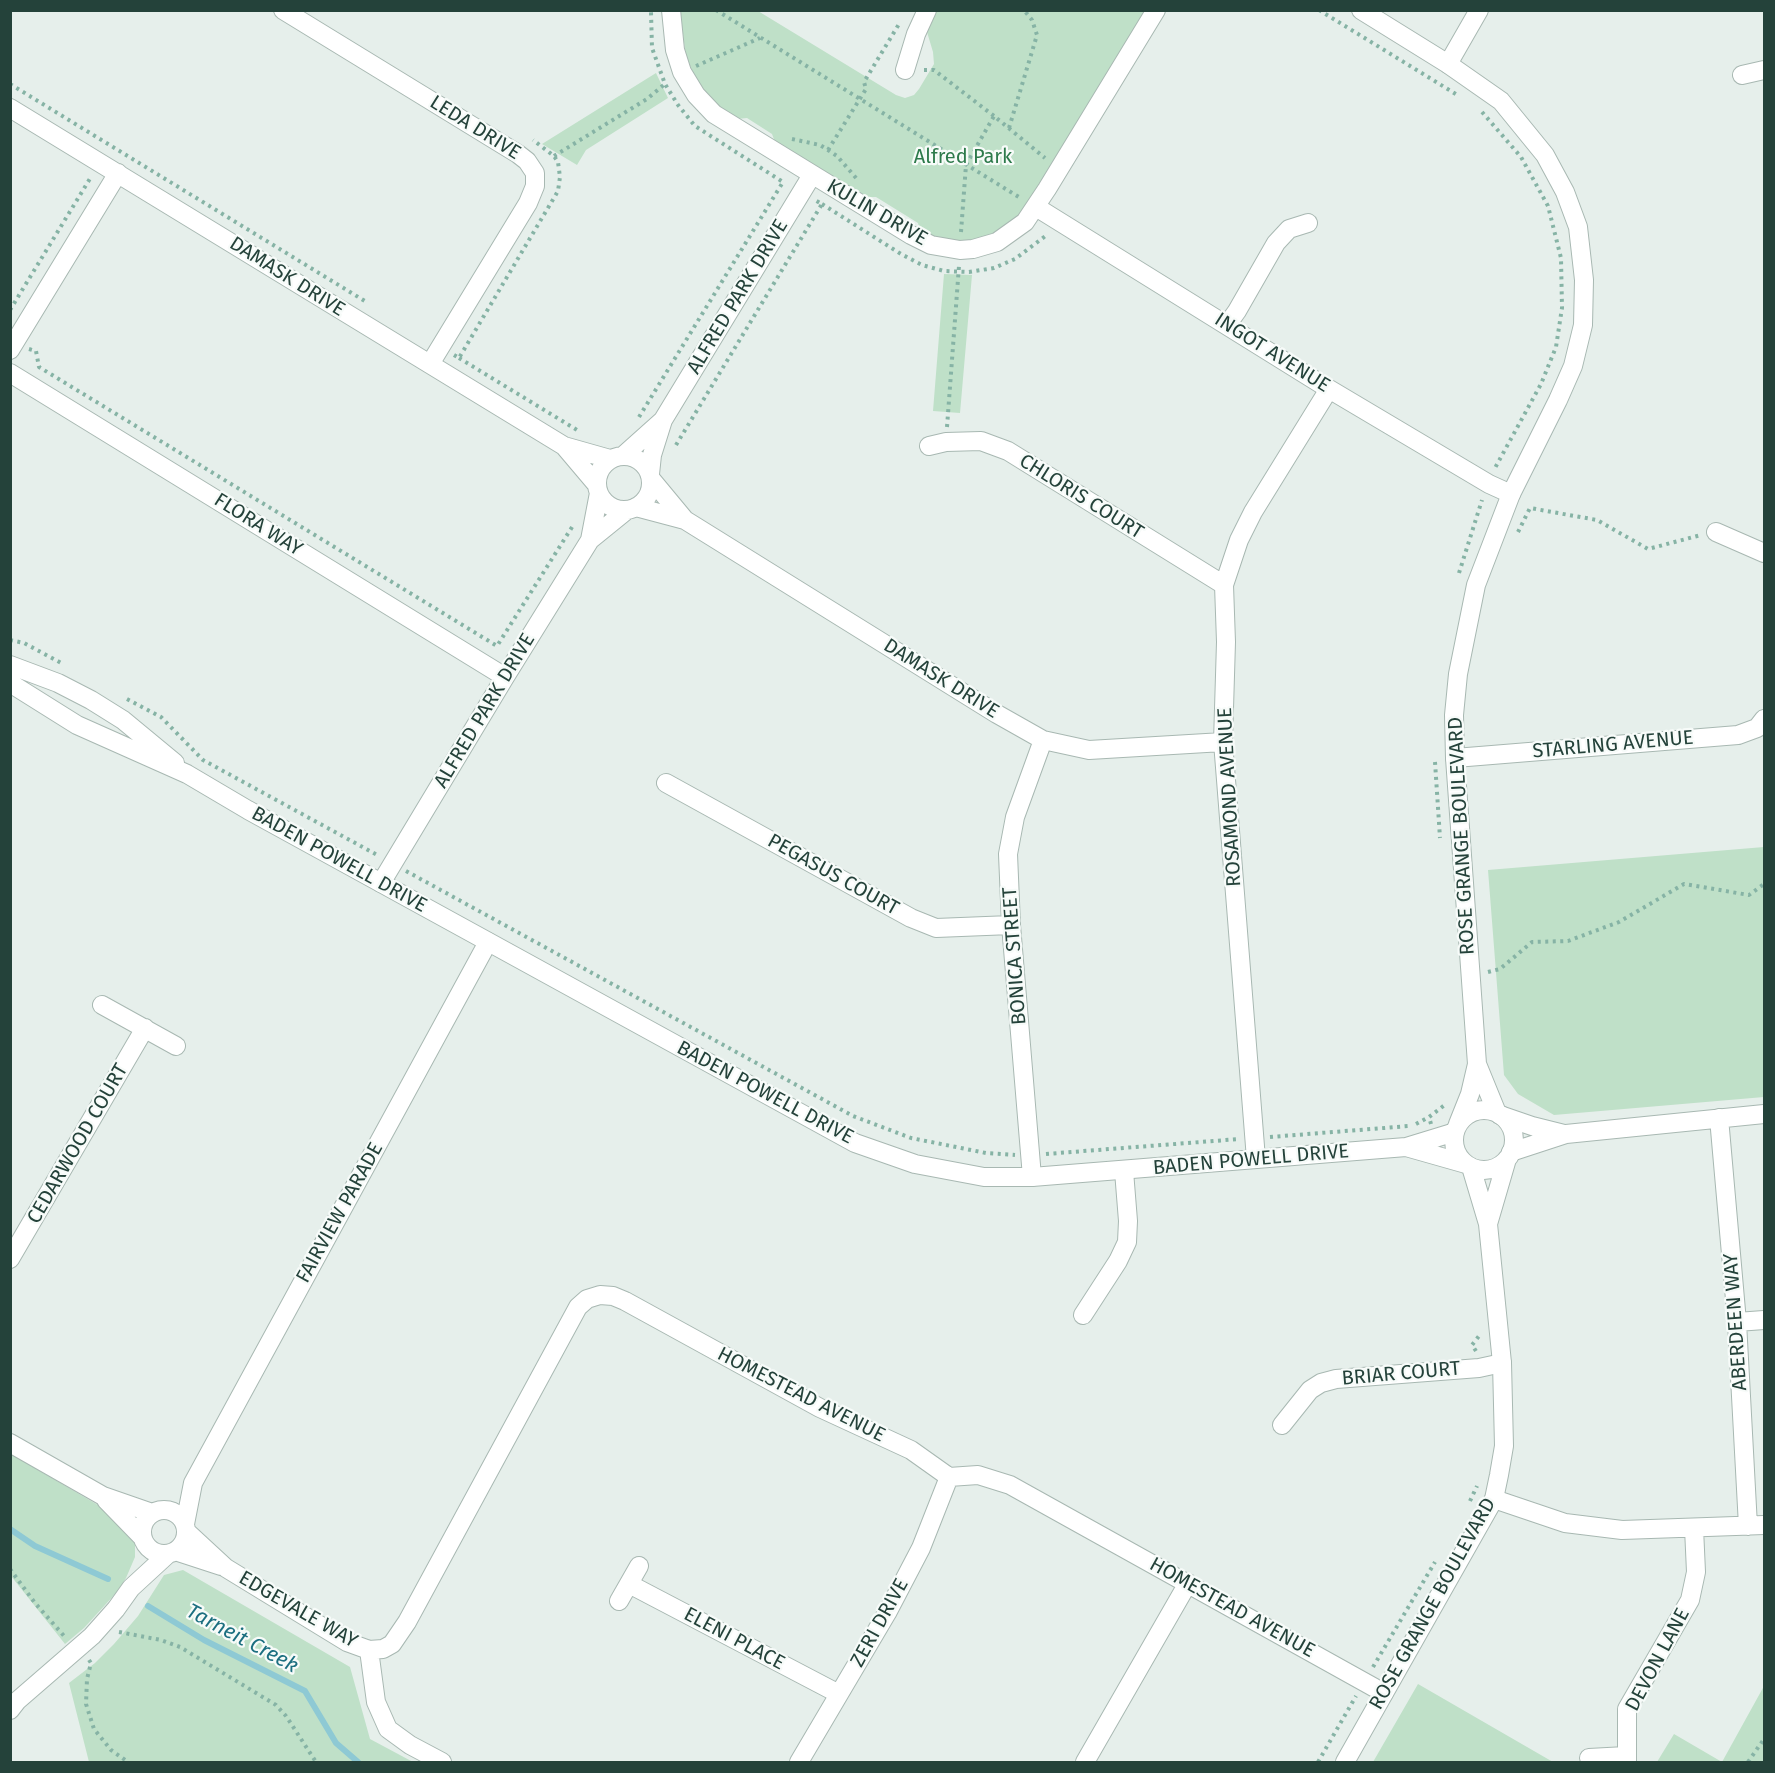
<!DOCTYPE html>
<style>
body{margin:0}
#map{position:relative;width:1775px;height:1773px;overflow:hidden;background:#e6efeb;font-family:"Fira Sans",sans-serif}
canvas{display:block}
.frame{position:absolute;inset:0;border:12px solid #24423a;pointer-events:none}
</style>
<div id="map">
<canvas width="1775" height="1773"></canvas>
<div class="frame"></div>
</div>
<script>
const ctx = document.querySelector('canvas').getContext('2d');
ctx.lineJoin = 'round';
function fill(path, color) { ctx.fillStyle = color; ctx.fill(path, 'evenodd'); }
const shape = rows => new Path2D(rows.map(r => 'M' + r).join(''));
function strokePath(path, color, width, dash) { ctx.strokeStyle = color; ctx.lineWidth = width; ctx.lineCap = dash ? 'butt' : 'round'; ctx.setLineDash(dash || []); ctx.stroke(path); }
function write(font, color, halo, rows, align = 'center') {
  ctx.font = font + ' "Fira Sans",sans-serif'; ctx.lineWidth = 4.5; ctx.setLineDash([]); ctx.textBaseline = 'middle'; ctx.strokeStyle = halo; ctx.fillStyle = color; for (const [text, x, y, turn = 0] of rows) {
    ctx.save(); ctx.translate(x, y); ctx.rotate((+turn || 0) * Math.PI / 180); ctx.textAlign = isNaN(turn) ? turn : align; if (halo) ctx.strokeText(text, 0, 0); ctx.fillText(text, 0, 0); ctx.restore();
  }
}
fill(shape([
 [680,11,758,11,896,95,905,98,914,95,919,89,934,64,933,52,927,32,929,23,937,11,1147,11,1020,216,1000,231,979,240,957,242,938,238,920,231,918,223,876,197,865,197,775,142,772,134,747,118,737,119,717,106,698,83,686,57],
 [656,73,668,98,586,150,577,165,542,144],
 [944,274,972,275,960,413,933,411],
 [1764,847,1764,1097,1554,1115,1518,1094,1504,1075,1488,870],
 [11,1454,103,1508,135,1543,135,1557,126,1578,116,1593,84,1628,65,1644,11,1576],
 [183,1570,350,1667,370,1739,413,1762,89,1762,69,1683,95,1663,114,1644,138,1616,164,1575],
 [1418,1684,1553,1762,1373,1762],
 [1764,1686,1764,1762,1657,1762,1674,1734,1722,1762]
]), '#bfe0c8');
strokePath(shape([
 [10,1529,35,1546,108,1579],
 [148,1606,204,1640,305,1691,336,1743,358,1762]
]), '#8ec9d4', 6);
const minor = shape([
 [283,10,518,154,527,161,535,173,535,186,528,203,430,364],
 [671,10,675,50,682,72,696,95,714,114,911,235,931,245,960,250,973,249,997,242,1025,222,1047,189,1156,10],
 [1448,64,1479,10],
 [905,70,916,34,927,10],
 [1742,75,1764,70],
 [10,108,564,446,610,459],
 [1036,207,1329,389,1489,484,1511,494],
 [1227,325,1237,311,1276,243,1289,229,1308,223],
 [10,350,118,173],
 [10,373,505,677],
 [564,446,597,485],
 [929,446,946,442,981,441,1008,451,1224,585],
 [624,455,662,421],
 '597 483a27 27 0 1 1 54 0a27 27 0 1 1-54 0Z',
 [650,474,652,455,663,420,812,175],
 [651,479,685,520,997,714,1043,740,1089,750,1223,742],
 [636,507,685,520],
 [1716,532,1764,553],
 [590,540,599,493],
 [1455,758,1738,735,1757,728,1764,719],
 [666,783,911,918,936,928,1011,925],
 [381,883,505,677,590,540,627,510],
 [102,1005,176,1046],
 [1500,1115,1532,1126,1564,1134],
 [1719,1118,1737,1322,1748,1526],
 [1511,1152,1566,1134,1764,1114],
 [1256,1159,1223,742,1226,642,1224,585,1239,540,1253,512,1329,389],
 [1032,1177,1011,925,1008,854,1015,817,1043,740],
 [10,1259,145,1028],
 [1083,1315,1118,1261,1127,1242,1128,1221,1124,1171],
 [1737,1322,1764,1320],
 [1282,1425,1310,1390,1321,1383,1336,1379,1479,1368,1502,1363],
 [10,1443,103,1496,152,1513],
 [1494,1499,1565,1523,1622,1530,1764,1525],
 [106,1500,142,1537],
 '142 1532a22 22 0 1 1 44 0a22 22 0 1 1-44 0Z',
 [185,1524,193,1483,488,942],
 [186,1531,226,1568,347,1642,369,1650,376,1702,388,1729,410,1745,442,1762],
 [175,1551,221,1566],
 [629,1584,839,1694],
 [619,1601,639,1566],
 [369,1650,383,1649,392,1644,407,1622,578,1307,587,1299,600,1295,613,1296,625,1301,820,1408,911,1450,949,1477,978,1475,1010,1485,1384,1693],
 [10,1710,17,1701,92,1636,116,1609,131,1588,168,1554],
 [1589,1758,1626,1756],
 [799,1762,887,1613,921,1548,949,1477],
 [1085,1762,1188,1583],
 [1627,1762,1627,1709,1690,1600,1696,1572,1694,1528]
]);
const tertiary = shape([
 [1361,10,1448,64,1501,101,1545,155,1565,192,1578,227,1584,280,1583,325,1573,366,1558,400,1511,494,1476,585,1458,674,1454,715,1455,758,1477,1064,1470,1094,1458,1124],
 [10,665,58,683,91,700,123,720,175,763],
 [10,683,77,725,187,774,248,810,855,1143,915,1164,984,1177,1032,1177,1406,1147,1455,1132],
 [1477,1064,1497,1113],
 '1454 1140a30 30 0 1 1 60 0a30 30 0 1 1-60 0Z',
 [1406,1147,1466,1164],
 [1488,1224,1507,1159],
 [1345,1762,1494,1499,1499,1475,1504,1446,1502,1363,1488,1224,1471,1167]
]);
strokePath(minor, '#a8b8b2', 20);
strokePath(tertiary, '#a8b8b2', 20);
strokePath(shape([
 [716,10,1022,199],
 [1319,10,1459,96],
 [696,66,760,38],
 [924,70,934,70,994,116],
 [10,84,368,303],
 [1482,112,1521,157,1548,206,1561,258,1562,308,1556,347,1541,384,1495,468],
 [1009,128,1037,35,1032,20,1024,10],
 [792,139,820,145,828,150,837,156,857,179],
 [828,150,866,89,864,82,899,24],
 [554,156,647,99,666,83],
 [822,204,901,254,922,265,944,271,969,272,994,268,1015,259,1048,234],
 [961,232,966,165,994,116,1045,158],
 [10,310,91,177],
 [29,349,36,351,39,367,497,646,574,524],
 [454,355,459,358,558,191,560,177,558,162,554,156,533,140],
 [459,358,577,430],
 [639,417,783,182,695,126,678,105,665,84,652,48,651,12],
 [947,427,959,266],
 [676,445,822,204,815,200],
 [1518,532,1530,508,1597,520,1648,549,1701,535],
 [1459,573,1482,500],
 [10,640,24,643,63,664],
 [127,699,161,717,203,760,379,856],
 [1435,762,1440,838],
 [406,871,853,1116,911,1138,986,1153,1015,1155],
 [1488,972,1500,969,1532,942,1568,941,1619,922,1684,884,1749,895,1764,884],
 [1416,1124,1429,1117],
 [1431,1124,1429,1117,1446,1104],
 [1270,1137,1409,1126],
 [1046,1154,1239,1139],
 [1476,1351,1472,1345,1479,1336,1479,1333],
 [1470,1501,1477,1486],
 [10,1569,35,1603,65,1637],
 [119,1632,161,1640,180,1647,276,1705,286,1716,316,1762],
 [89,1660,91,1663,87,1679,86,1704,94,1729,111,1750,128,1762],
 [1373,1667,1435,1562],
 [1318,1762,1356,1696],
 [1748,1762,1764,1739]
]), '#86b3a5', 4, [3, 4.5]);
strokePath(minor, '#fff', 18);
strokePath(tertiary, '#fff', 18);
write('20px', '#24423a', '#f7fbf9', [
 ["LEDA DRIVE",475,128,32],
 ["KULIN DRIVE",877,213,30],
 ["DAMASK DRIVE",287,277,32],
 ["ALFRED PARK DRIVE",738,297,-59],
 ["INGOT AVENUE",1272,353,32],
 ["CHLORIS COURT",1081,497,32],
 ["FLORA WAY",258,525,32],
 ["DAMASK DRIVE",941,679,32],
 ["ALFRED PARK DRIVE",485,711,-59],
 ["STARLING AVENUE",1613,745,-5],
 ["ROSAMOND AVENUE",1230,797,-93],
 ["ROSE GRANGE BOULEVARD",1462,836,-93],
 ["BADEN POWELL DRIVE",339,860,29],
 ["PEGASUS COURT",833,875,29],
 ["BONICA STREET",1015,956,-94],
 ["BADEN POWELL DRIVE",765,1093,28],
 ["CEDARWOOD COURT",78,1144,-60],
 ["BADEN POWELL DRIVE",1251,1160,-5],
 ["FAIRVIEW PARADE",340,1213,-61],
 ["ABERDEEN WAY",1736,1322,-94],
 ["BRIAR COURT",1401,1374,-5],
 ["HOMESTEAD AVENUE",801,1395,27],
 ["ROSE GRANGE BOULEVARD",1433,1604,-61],
 ["HOMESTEAD AVENUE",1232,1608,29],
 ["EDGEVALE WAY",298,1610,30],
 ["ZERI DRIVE",880,1623,-61],
 ["ELENI PLACE",734,1639,28],
 ["DEVON LANE",1658,1660,-62]
]);
write('20px', '#2d7a4b', '#f7fbf9', [
 ["Alfred Park",963,157]
]);
write('italic 21px', '#1c6f80', '#f7fbf9', [
 ["Tarneit Creek",242,1639,28]
]);
</script>
